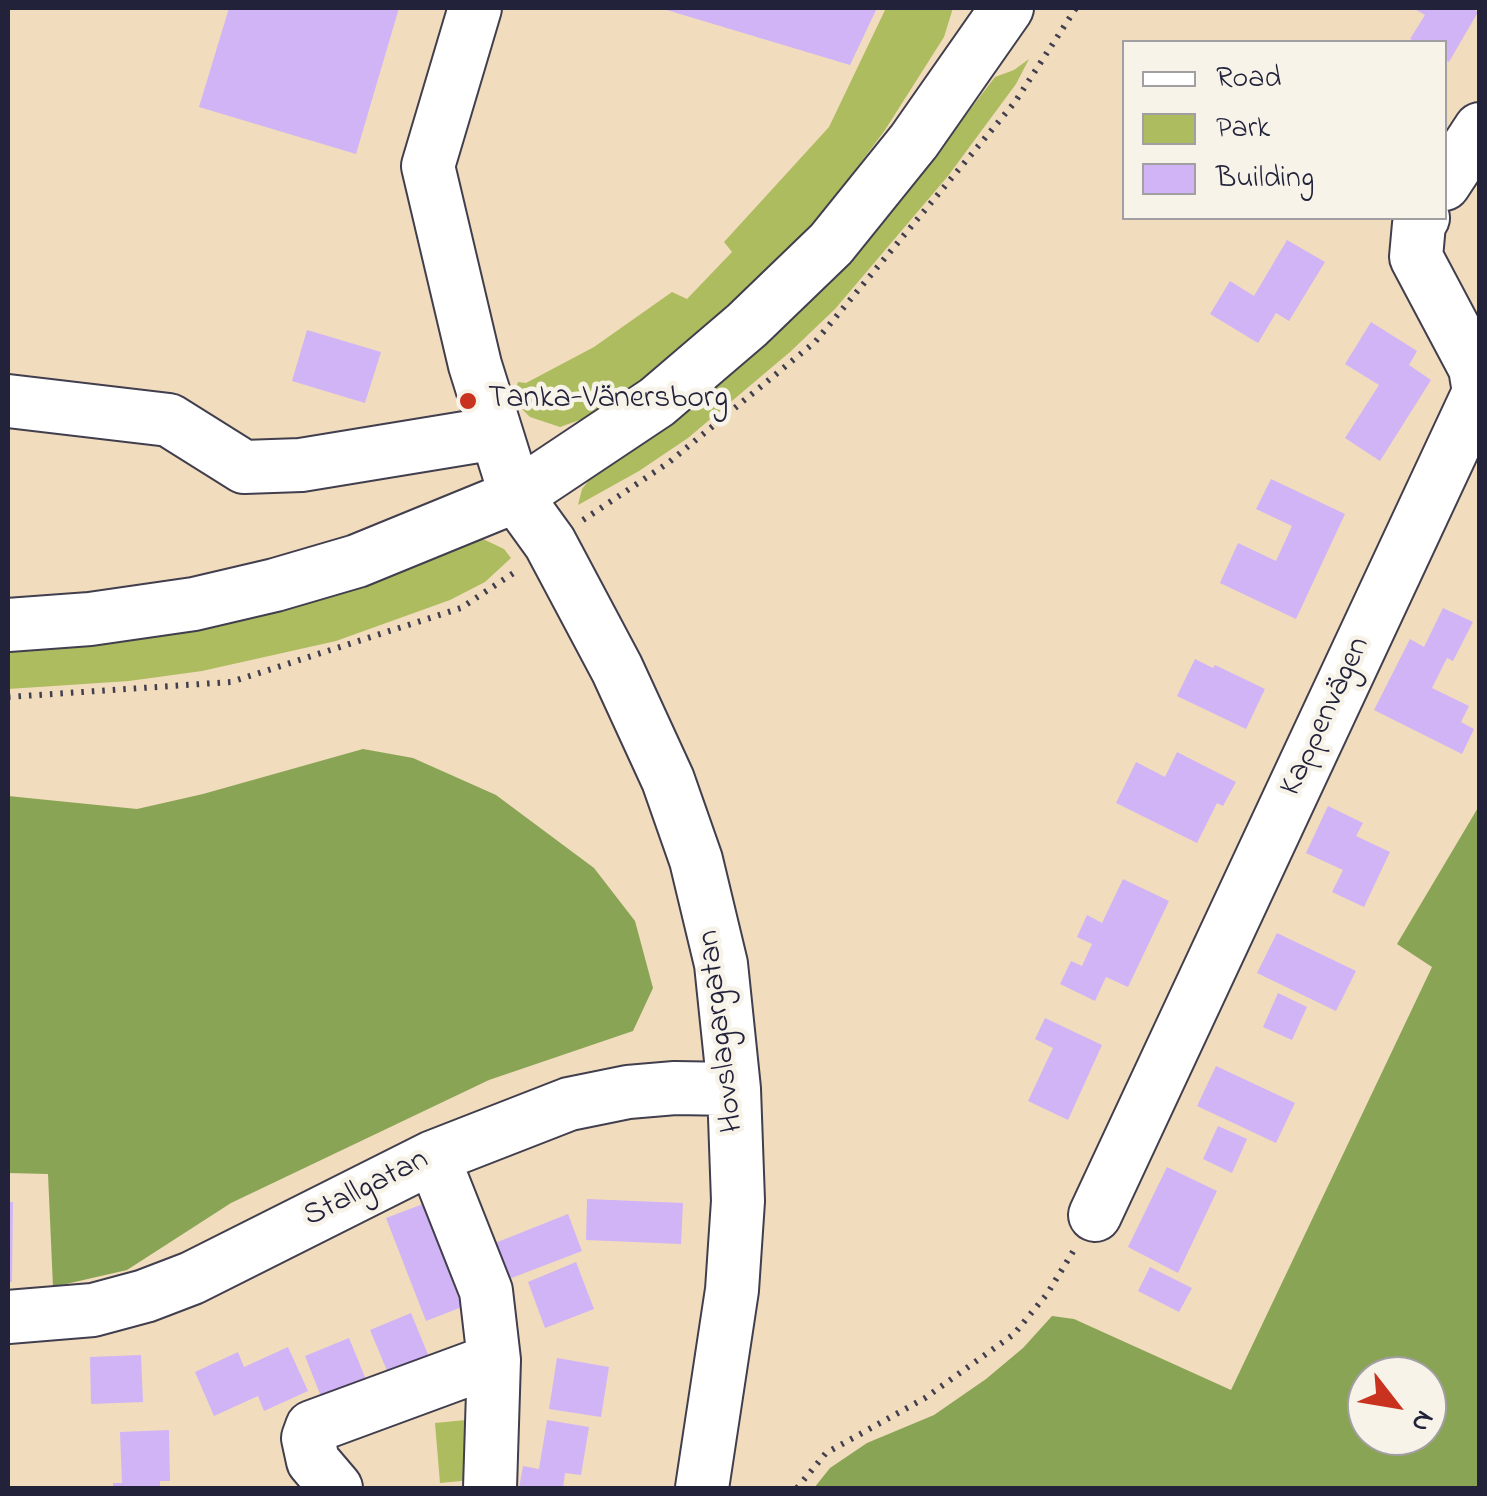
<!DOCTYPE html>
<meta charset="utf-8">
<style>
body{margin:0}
#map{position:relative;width:1487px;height:1496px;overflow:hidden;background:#f1dcbd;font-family:"Indie Flower",sans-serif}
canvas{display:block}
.frame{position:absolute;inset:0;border:10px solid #22223b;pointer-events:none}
.legend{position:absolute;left:1122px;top:40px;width:325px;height:180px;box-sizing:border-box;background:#f7f3e8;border:2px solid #a29fa3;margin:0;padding:12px 18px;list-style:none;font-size:30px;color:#22223b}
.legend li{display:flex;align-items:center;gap:20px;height:50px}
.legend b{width:50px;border:2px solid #a29fa3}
.north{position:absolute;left:1347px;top:1356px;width:100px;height:100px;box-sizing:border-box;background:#f7f3e8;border:2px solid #a29fa3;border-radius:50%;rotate:121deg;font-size:28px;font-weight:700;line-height:40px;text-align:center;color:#22223b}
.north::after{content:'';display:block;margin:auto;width:35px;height:45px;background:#c8321e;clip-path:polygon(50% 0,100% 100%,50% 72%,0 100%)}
</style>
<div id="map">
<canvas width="1487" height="1496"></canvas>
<div class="frame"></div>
<ul class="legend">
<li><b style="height:12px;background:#fff"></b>Road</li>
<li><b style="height:28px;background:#adbc5f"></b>Park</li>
<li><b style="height:28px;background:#d1b4f6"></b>Building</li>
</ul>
<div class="north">N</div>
</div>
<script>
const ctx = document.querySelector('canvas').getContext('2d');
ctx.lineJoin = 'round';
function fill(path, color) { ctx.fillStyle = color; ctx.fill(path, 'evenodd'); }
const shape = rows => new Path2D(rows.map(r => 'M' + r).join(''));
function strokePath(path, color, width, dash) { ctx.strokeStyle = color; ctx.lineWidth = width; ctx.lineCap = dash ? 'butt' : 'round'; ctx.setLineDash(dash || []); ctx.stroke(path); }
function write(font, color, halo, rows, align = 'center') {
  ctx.font = font + ' "Indie Flower",sans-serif'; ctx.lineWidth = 9; ctx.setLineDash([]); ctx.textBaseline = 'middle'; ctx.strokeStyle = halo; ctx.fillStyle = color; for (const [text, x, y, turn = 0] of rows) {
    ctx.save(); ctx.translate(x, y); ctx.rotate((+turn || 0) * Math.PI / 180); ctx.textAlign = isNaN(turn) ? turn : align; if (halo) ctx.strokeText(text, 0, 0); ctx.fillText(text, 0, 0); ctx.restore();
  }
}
fill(shape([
 [886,8,953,8,944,37,885,130,836,196,777,265,654,372,599,413,560,427,530,417,523,410,515,391,518,382,526,383,594,347,672,292,687,299,732,252,724,242,829,127],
 [1029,59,1016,84,948,176,835,309,790,352,688,438,639,471,578,505,582,489,594,474,933,158,995,77,1014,70],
 [483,539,504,549,511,558,485,582,450,600,336,641,202,671,129,681,8,689,8,646],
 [476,1419,482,1479,440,1483,435,1423]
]), '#adbc5f');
fill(shape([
 [363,749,413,758,496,795,594,868,635,921,653,988,633,1031,489,1080,231,1203,127,1270,53,1287,48,1174,8,1173,8,796,137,809,203,794],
 [1479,806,1479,1488,814,1488,830,1468,867,1443,934,1415,986,1379,1023,1348,1052,1316,1074,1319,1231,1390,1432,967,1397,944],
 [1367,1376,1427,1376,1427,1436,1367,1436]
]), '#8aa456');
fill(shape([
 [229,8,399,8,356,154,199,107],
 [660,8,877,8,850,65],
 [1413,8,1471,8,1478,12,1449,62,1444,59,1444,42,1417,42,1410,39,1425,15],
 [1287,240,1325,262,1289,321,1276,313,1258,343,1210,314,1230,281,1254,296],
 [1371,322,1417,351,1409,365,1431,380,1380,461,1345,438,1379,385,1345,364],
 [307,330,381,352,365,403,292,381],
 [1271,479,1345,514,1296,619,1220,583,1238,543,1276,561,1292,526,1256,509],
 [1443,608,1473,622,1453,661,1447,658,1432,688,1469,706,1461,722,1474,729,1462,754,1374,710,1410,639,1424,647],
 [1195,659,1213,668,1215,665,1265,689,1246,729,1177,696],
 [1177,752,1236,782,1223,806,1217,803,1197,843,1116,803,1136,762,1165,777],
 [1328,806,1363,823,1356,836,1390,852,1364,907,1332,892,1343,870,1306,853],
 [1123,879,1169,901,1128,987,1106,977,1095,1001,1060,984,1071,961,1082,966,1092,944,1077,937,1087,915,1102,923],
 [1277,933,1356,971,1336,1011,1257,973],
 [1278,993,1307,1007,1292,1040,1263,1027],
 [1045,1018,1102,1045,1068,1120,1028,1101,1053,1048,1035,1039],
 [1216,1066,1295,1103,1276,1143,1197,1106],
 [1218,1126,1247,1139,1232,1173,1203,1159],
 [1167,1167,1217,1191,1178,1273,1128,1247],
 [587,1199,683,1203,681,1244,586,1240],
 [8,1202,13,1202,12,1282,8,1282],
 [423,1204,462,1307,426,1321,386,1218],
 [568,1214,582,1251,509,1279,495,1243],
 [576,1262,594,1309,545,1328,528,1282],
 [1150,1267,1192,1288,1179,1312,1138,1291],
 [411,1313,429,1357,388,1373,370,1330],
 [349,1338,367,1382,322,1399,305,1356],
 [288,1347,308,1391,264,1411,258,1396,214,1416,195,1372,238,1352,244,1367],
 [141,1355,143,1402,91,1404,90,1357],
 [557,1358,609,1367,601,1417,549,1409],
 [547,1420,589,1427,581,1475,565,1473,563,1488,519,1488,523,1466,539,1469],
 [169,1430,170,1481,160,1481,160,1488,113,1488,113,1483,122,1483,120,1432]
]), '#d1b4f6');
const minor = shape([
 [475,8,428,166,475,365,516,496,550,543,617,669,668,780,696,860,721,964,734,1089,738,1201,732,1290,702,1488],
 [1444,184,1480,129],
 [8,401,169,420,244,467,301,465,496,433],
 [8,625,90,619,194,604,275,585,357,561,516,496,657,402,747,325,831,244,914,141,1007,8],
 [433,1157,486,1291,494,1360,490,1488],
 [1095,1215,1479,392,1475,368,1416,257,1419,224,1423,218],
 [8,1317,93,1310,145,1296,192,1278,433,1157,569,1104,628,1092,675,1088,734,1089],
 [336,1488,313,1461,308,1438,312,1427,494,1360]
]);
strokePath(minor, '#413e4e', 56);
strokePath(shape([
 [583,520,668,463,815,342,1015,102,1076,8],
 [8,697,231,682,461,608,518,570],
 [797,1488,826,1453,925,1398,1014,1334,1047,1294,1074,1250]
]), '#413e4e', 6, [2.5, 8]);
strokePath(minor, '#fff', 52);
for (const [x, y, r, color] of [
 [468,401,10,"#c8321e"]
]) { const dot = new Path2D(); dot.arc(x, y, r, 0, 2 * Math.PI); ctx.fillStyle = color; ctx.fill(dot); strokePath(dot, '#f7f3e8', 4); }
write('32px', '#22223b', '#f7f3e8', [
 ["Tanka-Vänersborg",488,401]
], 'left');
write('32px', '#22223b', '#f7f3e8', [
 ["Kappenvägen",1327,717,-65],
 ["Hovslagargatan",723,1031,-97],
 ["Stallgatan",367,1190,-27]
]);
</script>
